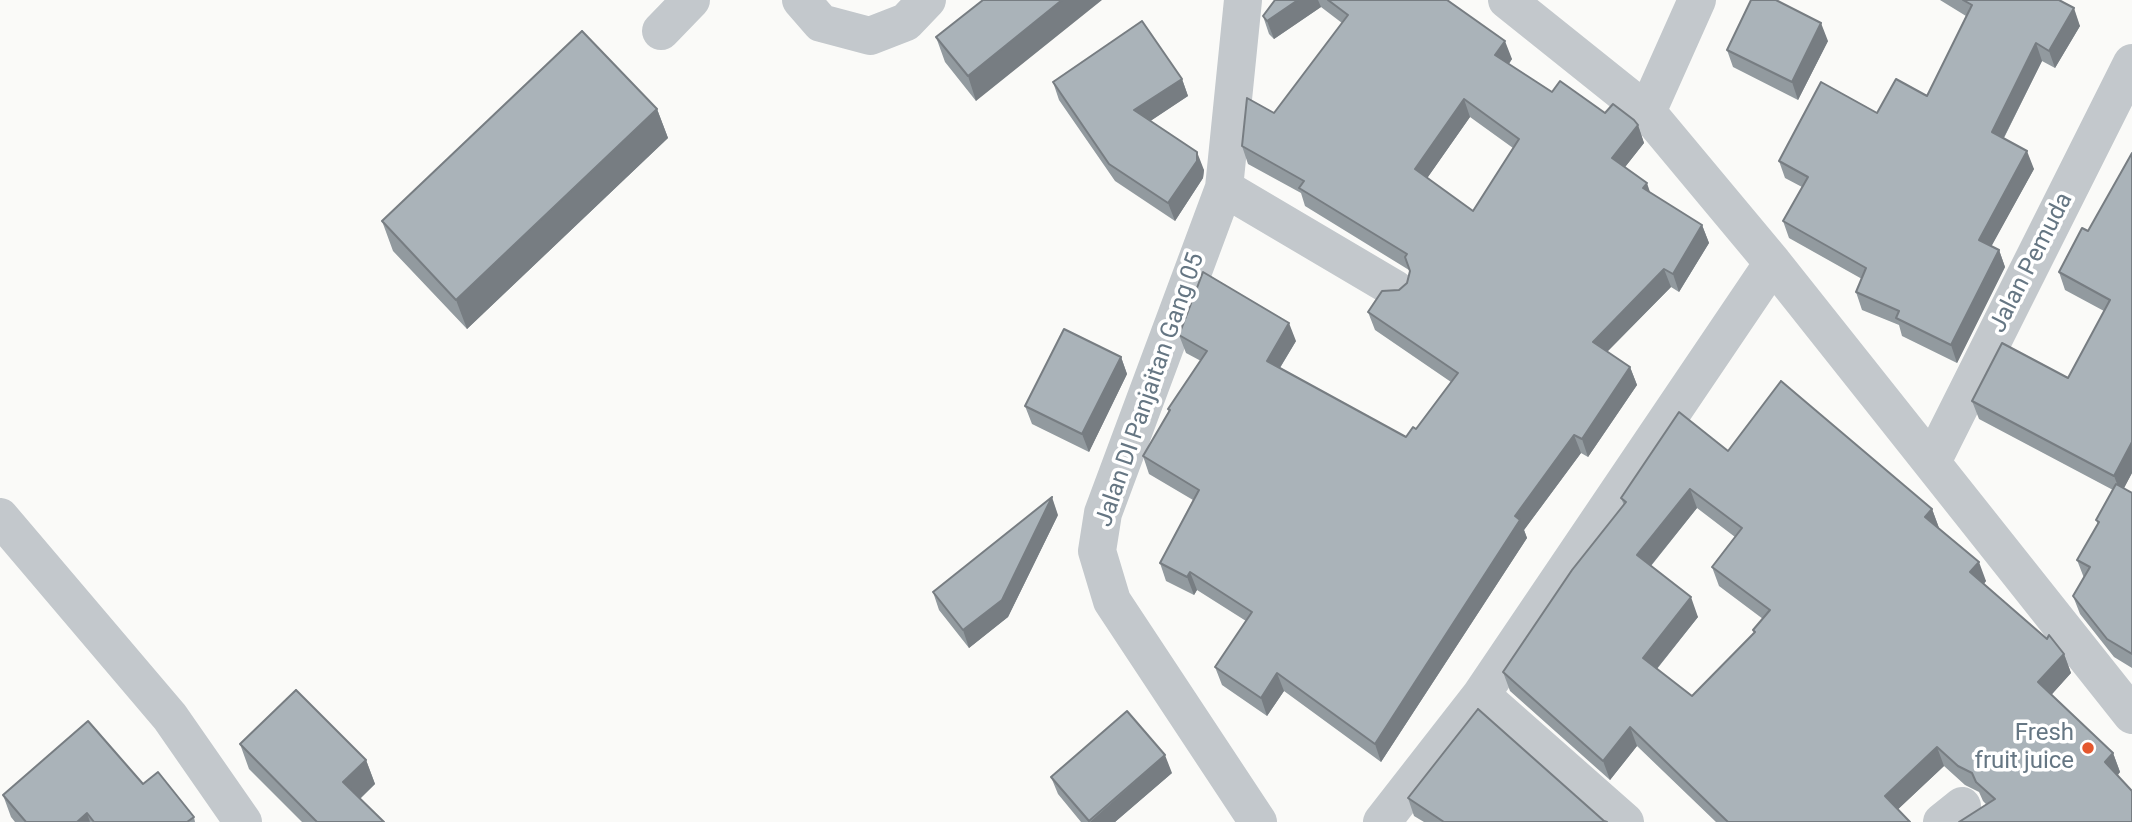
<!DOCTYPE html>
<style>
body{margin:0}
canvas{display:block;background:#fafaf8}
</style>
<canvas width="2132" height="822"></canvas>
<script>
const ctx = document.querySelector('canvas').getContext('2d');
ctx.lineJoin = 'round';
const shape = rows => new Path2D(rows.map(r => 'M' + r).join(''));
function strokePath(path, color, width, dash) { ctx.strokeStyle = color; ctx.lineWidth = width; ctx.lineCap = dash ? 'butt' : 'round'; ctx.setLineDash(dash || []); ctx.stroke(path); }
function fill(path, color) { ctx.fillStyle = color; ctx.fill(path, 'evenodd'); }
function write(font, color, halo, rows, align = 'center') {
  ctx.font = font + ' Roboto,sans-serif'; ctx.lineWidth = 7; ctx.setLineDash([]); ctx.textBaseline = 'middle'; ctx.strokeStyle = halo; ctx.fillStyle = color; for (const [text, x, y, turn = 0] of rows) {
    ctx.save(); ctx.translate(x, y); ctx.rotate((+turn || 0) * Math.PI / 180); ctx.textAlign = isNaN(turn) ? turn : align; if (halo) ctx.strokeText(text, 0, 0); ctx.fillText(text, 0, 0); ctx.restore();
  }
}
strokePath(shape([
 [801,0,821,23,870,36,906,22,927,0],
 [1243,0,1224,188,1103,513,1097,551,1112,601,1258,822],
 [1507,0,1647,112,1773,263,2132,715],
 [661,31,691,0],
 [1647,112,1697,0],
 [1224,188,1395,289],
 [1932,462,2132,63],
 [0,517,170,717,243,822],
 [1481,695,1625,822],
 [1382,822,1481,695,1773,263],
 [1942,822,1962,806]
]), '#c3c8cc', 38);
fill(shape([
 [983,0,976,101,945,62,936,37],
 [1275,0,1447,0,1512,59,1509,64,1552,92,1605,113,1638,125,1644,143,1625,167,1651,193,1702,225,1709,243,1679,292,1671,287,1607,352,1630,367,1637,385,1588,457,1581,453,1524,530,1527,538,1381,762,1284,691,1267,716,1222,685,1215,667,1246,621,1197,590,1194,595,1166,581,1160,563,1193,500,1149,474,1143,456,1169,412,1168,409,1201,361,1186,353,1179,335,1296,341,1280,368,1406,437,1416,429,1451,382,1375,330,1368,312,1399,290,1407,283,1410,272,1409,270,1305,206,1301,193,1248,164,1242,146,1274,113,1342,23,1321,7,1274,39,1269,34,1263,16],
 [1470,117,1513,148,1473,211,1427,178],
 [1940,0,2059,0,2080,26,2055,68,2042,61,2004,138,2034,169,1991,246,1999,250,2005,267,1957,363,1902,336,1899,325,1862,310,1856,292,1862,279,1789,238,1783,221,1802,187,1785,178,1779,161,1877,113,1927,96,1966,16],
 [1828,41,1798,100,1733,67,1727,50],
 [1182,79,1188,96,1150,121,1204,170,1203,178,1175,221,1115,181,1059,100,1053,82],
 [657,109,668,138,467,329,393,251,382,221],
 [2132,153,2132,473,2123,489,2132,493,2132,668,2114,657,2080,614,2073,596,2084,578,2077,560,2098,525,2096,520,2113,490,1979,419,1972,401,2068,378,2104,311,2065,290,2059,272,2088,231],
 [1121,357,1127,374,1089,452,1032,424,1025,406],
 [1728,451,1932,509,1939,528,1986,581,1984,584,2064,654,2071,673,2051,695,2113,753,2120,772,2118,775,1986,804,1983,801,1979,792,1965,785,1944,766,1898,809,1910,822,1716,822,1637,746,1610,780,1510,691,1503,672,1624,505,1621,498],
 [1697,508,1735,537,1712,567,1719,586,1763,619,1753,630,1754,633,1692,696,1657,669,1698,617,1651,566],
 [1058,515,1008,617,969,648,939,610,933,592],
 [240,744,366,760,375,784,360,799,384,822,302,822,249,769],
 [1172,773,1115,822,1081,822,1058,794,1051,777],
 [143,784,194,817,195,822,15,822,11,817,3,795],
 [1408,798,1604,821,1607,822,1424,822,1414,816]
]), '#929a9f');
fill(shape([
 [1062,0,1102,0,976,101,968,76],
 [1298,0,1318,0,1321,7,1274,39,1267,21],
 [2074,8,2080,26,2055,68,2049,51],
 [1821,23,1828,41,1798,100,1792,82],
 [1505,41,1512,59,1502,73,1495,55],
 [2036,43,2042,61,1998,149,1992,132],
 [1182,79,1188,96,1140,128,1134,110],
 [1464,99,1470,117,1421,187,1415,169],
 [657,109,668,138,467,329,456,300],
 [1638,125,1644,143,1618,176,1612,158],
 [2027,151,2034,169,1985,258,1979,240],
 [1197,152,1204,170,1203,178,1175,221,1168,203],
 [1647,183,1653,201,1643,188],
 [1702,225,1709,243,1679,292,1673,274],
 [1999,250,2005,267,1957,363,1951,345],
 [1664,269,1671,287,1599,360,1593,342],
 [1289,323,1296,341,1273,379,1267,361],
 [1121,357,1127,374,1089,452,1082,434],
 [1630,367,1637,385,1588,457,1582,439],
 [1574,435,1581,453,1524,530,1527,538,1381,762,1375,744,1515,516],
 [2132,442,2132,473,2121,494,2114,476],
 [1690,489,1697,508,1644,574,1637,555],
 [1052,497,1058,515,1008,617,969,648,963,630],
 [1932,509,1939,528,1925,517],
 [1979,562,1986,581,1977,591,1970,572],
 [1190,572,1197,590,1194,595,1187,577],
 [1691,597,1698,617,1650,677,1643,658],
 [2064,654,2071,673,2045,702,2038,682],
 [1277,673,1284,691,1267,716,1261,698],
 [1630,727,1637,746,1610,780,1603,761],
 [1937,747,1944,766,1892,815,1885,796],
 [2113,753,2120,772,2112,781,2105,762],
 [1165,755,1172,773,1115,822,1090,822],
 [366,760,375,784,352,806,343,782],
 [87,813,90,822,77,822]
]), '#777d82');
const building = shape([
 [983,0,1062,0,968,76,936,37,983,0],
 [1275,0,1298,0,1267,21,1263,16,1275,0],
 [1328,0,1447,0,1505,41,1495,55,1552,92,1560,81,1605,113,1613,104,1634,120,1638,125,1612,158,1647,183,1643,188,1702,225,1673,274,1664,269,1593,342,1630,367,1582,439,1574,435,1515,516,1520,520,1375,744,1277,673,1261,698,1215,667,1252,612,1190,572,1187,577,1160,563,1199,490,1143,456,1170,410,1168,409,1207,351,1179,335,1203,272,1289,323,1267,361,1406,437,1413,427,1416,429,1458,373,1368,312,1382,291,1399,290,1407,283,1410,271,1405,257,1407,254,1299,188,1304,181,1242,146,1247,98,1274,113,1348,15,1328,0],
 [1464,99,1519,139,1473,211,1415,169,1464,99],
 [1751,0,1776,0,1821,23,1792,82,1727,50,1751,0],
 [1963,0,2059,0,2074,8,2049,51,2036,43,1992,132,2027,151,1979,240,1999,250,1951,345,1896,318,1899,311,1856,292,1866,268,1783,221,1808,177,1779,161,1821,82,1877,113,1896,79,1927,96,1972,5,1963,0],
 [1142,21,1182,79,1134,110,1197,152,1197,161,1168,203,1109,164,1053,82,1142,21],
 [582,31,657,109,456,300,382,221,582,31],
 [2132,153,2132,442,2114,476,1972,401,2002,343,2068,378,2110,300,2059,272,2082,228,2088,231,2132,153],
 [1064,329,1121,357,1082,434,1025,406,1064,329],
 [1781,381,1932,509,1925,517,1979,562,1970,572,2047,639,2049,635,2064,654,2038,682,2113,753,2105,762,2132,791,2132,822,1959,822,1995,799,1976,782,1972,773,1958,766,1937,747,1885,796,1910,822,1728,822,1630,727,1603,761,1503,672,1572,570,1626,502,1621,498,1679,412,1728,451,1781,381],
 [1690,489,1742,528,1712,567,1770,610,1753,630,1755,632,1692,696,1643,658,1691,597,1637,555,1690,489],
 [2116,484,2132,493,2132,654,2107,639,2073,596,2090,567,2077,560,2099,522,2096,520,2116,484],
 [1052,497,1002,600,963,630,933,592,1052,497],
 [296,690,366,760,343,782,384,822,317,822,240,744,296,690],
 [1478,709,1604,821,1607,822,1444,822,1408,798,1478,709],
 [1127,711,1165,755,1089,821,1051,777,1127,711],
 [88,721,143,784,158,772,194,817,187,822,94,822,87,813,77,822,26,822,3,795,88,721]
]);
fill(building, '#aab3b9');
strokePath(building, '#777d82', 2);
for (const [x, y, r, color] of [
 [2088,748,7,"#e4572e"]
]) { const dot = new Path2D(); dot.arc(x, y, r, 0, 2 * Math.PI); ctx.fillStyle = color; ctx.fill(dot); strokePath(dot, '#fff', 2.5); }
write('24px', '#657683', '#fff', [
 ["Jalan Pemuda",2032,263,-63],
 ["Jalan DI Panjaitan Gang 05",1151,390,-71]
]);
write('24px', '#657683', '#fff', [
 ["Fresh",2074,734],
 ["fruit juice",2074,762]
], 'right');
</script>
